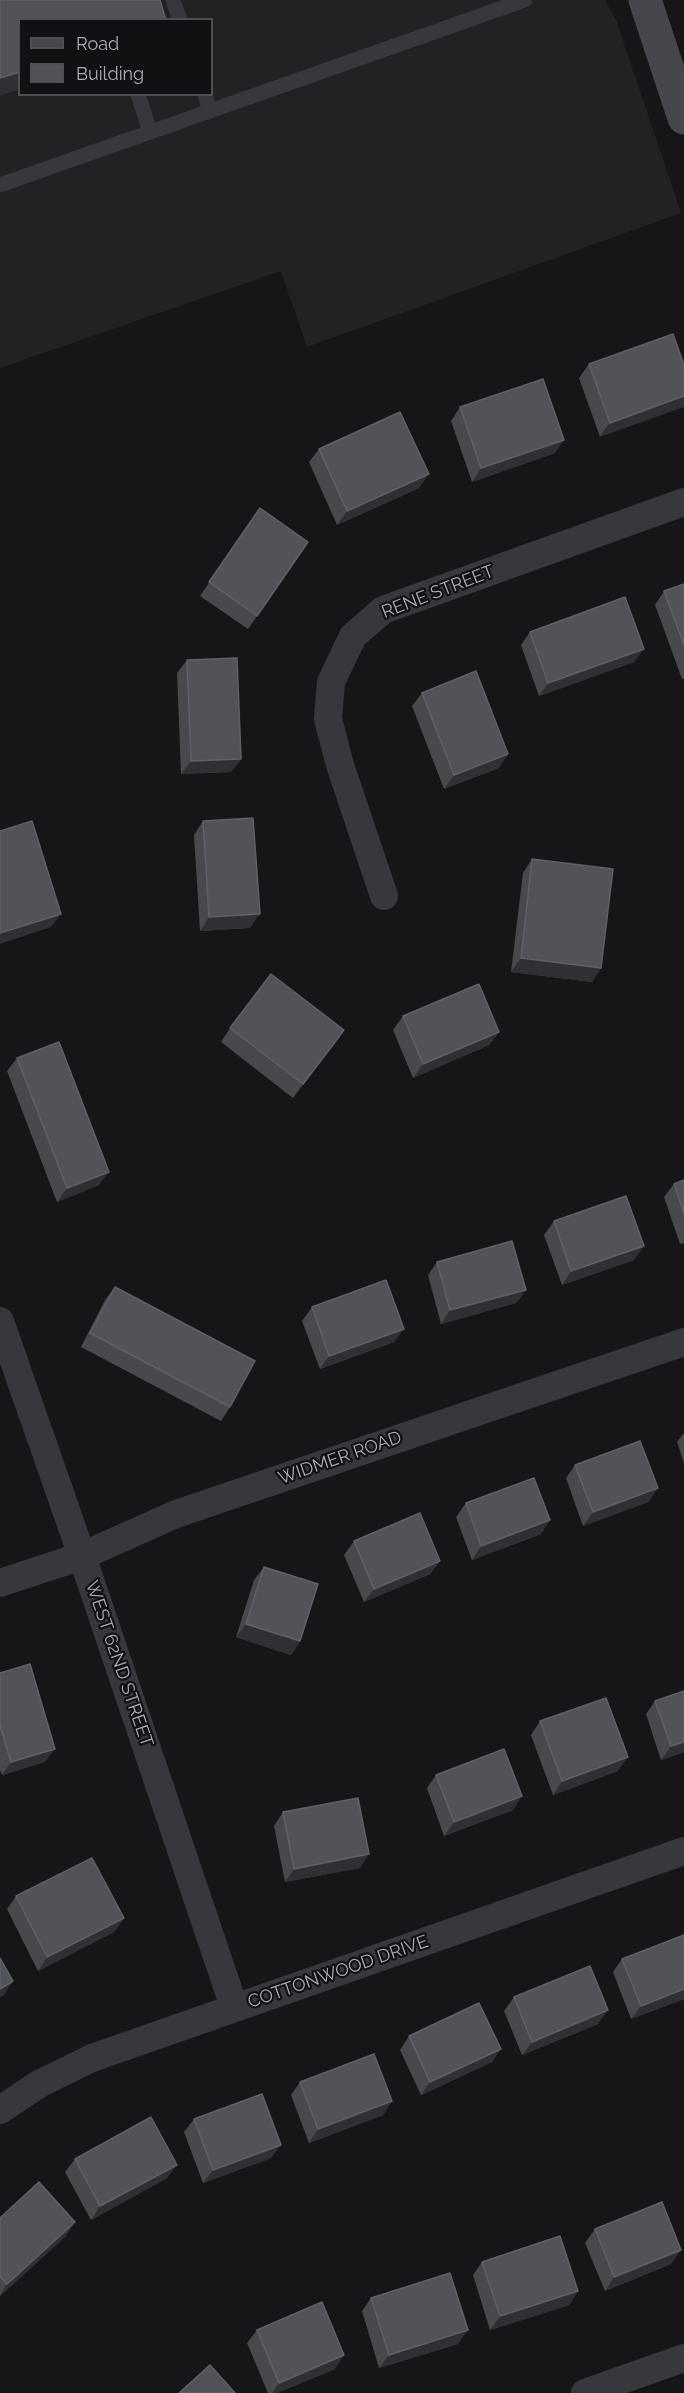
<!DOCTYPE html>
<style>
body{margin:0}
#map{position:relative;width:684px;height:2393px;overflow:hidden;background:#161618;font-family:Raleway,sans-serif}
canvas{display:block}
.legend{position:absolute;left:18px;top:18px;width:195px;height:78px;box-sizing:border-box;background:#111113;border:2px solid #4d4f55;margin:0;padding:8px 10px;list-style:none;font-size:18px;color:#a8adb8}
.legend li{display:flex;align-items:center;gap:12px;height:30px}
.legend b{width:30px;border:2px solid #4d4f55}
</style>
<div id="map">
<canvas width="684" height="2393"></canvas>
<ul class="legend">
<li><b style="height:8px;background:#45474d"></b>Road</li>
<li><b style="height:16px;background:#525359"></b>Building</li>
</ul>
</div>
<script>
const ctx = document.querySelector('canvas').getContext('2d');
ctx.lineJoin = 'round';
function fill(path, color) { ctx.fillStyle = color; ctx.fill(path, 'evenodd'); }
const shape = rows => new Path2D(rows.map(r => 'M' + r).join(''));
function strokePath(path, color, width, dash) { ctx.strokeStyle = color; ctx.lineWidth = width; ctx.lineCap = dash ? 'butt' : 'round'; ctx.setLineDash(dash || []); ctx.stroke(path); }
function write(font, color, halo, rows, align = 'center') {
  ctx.font = font + ' Raleway,sans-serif'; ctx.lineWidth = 4.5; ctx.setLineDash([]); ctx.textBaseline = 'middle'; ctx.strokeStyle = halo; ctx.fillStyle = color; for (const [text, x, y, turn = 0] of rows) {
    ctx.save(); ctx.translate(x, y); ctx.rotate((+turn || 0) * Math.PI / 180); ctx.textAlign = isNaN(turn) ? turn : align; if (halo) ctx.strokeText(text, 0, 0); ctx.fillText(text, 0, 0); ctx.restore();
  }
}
fill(shape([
 [0,0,605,0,617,22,681,213,307,347,281,271,0,368],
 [20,20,212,20,212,94,20,94]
]), '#222225');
strokePath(shape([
 [173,0,180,20],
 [138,94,150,132],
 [210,111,525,0],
 [0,185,210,111,205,94]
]), '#37383d', 15);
strokePath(shape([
 [384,896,340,765,328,719,331,682,353,636,383,610,684,502],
 [0,1321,82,1556,234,2007],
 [0,1583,82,1556,176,1514,684,1342],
 [0,2110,39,2084,92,2058,684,1851],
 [585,2393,684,2358]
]), '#37383d', 28);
strokePath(shape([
 [645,0,684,118]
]), '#45474d', 33);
fill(shape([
 [673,334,600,437,579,378,589,364],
 [460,407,555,453,472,482,451,421],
 [319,449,419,488,337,525,309,462],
 [260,508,308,542,248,629,200,596],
 [684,584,684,679,682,679,655,605,664,591],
 [530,632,634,662,539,696,521,645],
 [187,660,241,759,231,772,181,774,177,673],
 [422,693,499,768,444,789,412,706],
 [203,821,250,928,200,931,194,835],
 [532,859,601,968,592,982,511,972,523,873],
 [403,1016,499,1032,489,1045,413,1078,393,1030],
 [230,1028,344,1030,293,1098,221,1042],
 [17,1058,99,1185,57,1202,7,1071],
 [684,1180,684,1243,680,1244,664,1197,674,1184],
 [554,1221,634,1260,562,1285,544,1235],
 [437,1262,526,1290,516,1303,441,1324,428,1275],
 [115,1287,230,1407,221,1421,81,1347,105,1300],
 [312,1307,394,1342,320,1369,302,1321],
 [684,1433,684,1463,677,1442],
 [575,1465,658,1488,648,1502,583,1526,566,1478],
 [466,1503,541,1534,472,1560,456,1517],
 [354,1541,440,1561,430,1574,364,1602,344,1555],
 [264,1567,300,1641,291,1655,236,1637,254,1580],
 [0,1673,45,1762,2,1775,0,1770],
 [655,1701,684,1752,661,1760,646,1714],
 [540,1721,618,1771,553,1795,531,1735],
 [436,1775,513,1810,444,1836,427,1788],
 [283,1812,360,1868,285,1882,274,1826],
 [16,1896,124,1918,114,1932,38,1971,7,1909],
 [684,1935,684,1999,631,2019,613,1972,622,1959],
 [514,1997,598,2024,522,2055,504,2011],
 [409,2036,492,2062,421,2095,400,2050],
 [300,2082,392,2101,383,2115,309,2143,291,2095],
 [194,2119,271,2158,203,2183,184,2132],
 [75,2159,167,2178,91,2220,65,2172],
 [0,2218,66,2236,0,2296],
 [595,2229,671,2264,605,2291,585,2243],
 [482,2262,578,2291,569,2305,490,2330,473,2275],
 [371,2298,458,2344,379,2368,362,2311],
 [257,2330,335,2369,277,2393,268,2393,247,2343]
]), '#47494d');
fill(shape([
 [20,72,20,89,0,96,0,78],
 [684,396,684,407,600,437,610,423],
 [564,440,555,453,472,482,481,468],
 [429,474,419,488,337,525,347,511],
 [644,649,634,662,539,696,548,683],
 [508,754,499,768,444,789,454,775],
 [241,759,231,772,181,774,191,761],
 [61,914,51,927,0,944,0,933],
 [260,914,250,928,200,931,209,917],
 [521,958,601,968,592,982,511,972],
 [344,1030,335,1044,293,1098,303,1084],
 [499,1032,489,1045,413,1078,423,1064],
 [109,1172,99,1185,57,1202,67,1188],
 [644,1246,634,1260,562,1285,571,1271],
 [526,1290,516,1303,441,1324,450,1310],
 [404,1329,394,1342,320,1369,329,1356],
 [658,1488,648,1502,583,1526,593,1512],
 [550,1520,541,1534,472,1560,481,1546],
 [440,1561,430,1574,364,1602,374,1589],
 [246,1624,300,1641,291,1655,236,1637],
 [684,1742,684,1752,661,1760,671,1746],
 [55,1749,45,1762,2,1775,11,1762],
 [628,1757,618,1771,553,1795,562,1781],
 [522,1796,513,1810,444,1836,454,1822],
 [369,1854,360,1868,285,1882,294,1869],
 [124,1918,114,1932,38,1971,47,1957],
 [13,1981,4,1995,0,1997,0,1989],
 [684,1989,684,1999,631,2019,641,2006],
 [608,2010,598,2024,522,2055,532,2042],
 [501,2049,492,2062,421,2095,430,2082],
 [392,2101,383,2115,309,2143,318,2129],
 [281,2145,271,2158,203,2183,213,2170],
 [177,2165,167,2178,91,2220,100,2206],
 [75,2222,66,2236,0,2296,7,2284],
 [681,2250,671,2264,605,2291,614,2277],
 [578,2291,569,2305,490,2330,500,2316],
 [468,2330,458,2344,379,2368,389,2355],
 [344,2355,335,2369,277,2393,272,2393,279,2383]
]), '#2f3033');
const building = shape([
 [0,0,160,0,166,20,20,20,20,72,0,78,0,0],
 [673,334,684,365,684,396,610,423,589,364,673,334],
 [543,379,564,440,481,468,460,407,543,379],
 [400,412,429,474,347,511,319,449,400,412],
 [260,508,308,542,257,616,209,582,260,508],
 [684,584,684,645,664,591,684,584],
 [625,597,644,649,548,683,530,632,625,597],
 [237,658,241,759,191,761,187,660,237,658],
 [476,671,508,754,454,775,422,693,476,671],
 [253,818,260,914,209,917,203,821,253,818],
 [32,821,61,914,0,933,0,831,32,821],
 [532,859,613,869,601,968,521,958,532,859],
 [271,974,344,1030,303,1084,230,1028,271,974],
 [479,984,499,1032,423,1064,403,1016,479,984],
 [59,1042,109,1172,67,1188,17,1058,59,1042],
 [684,1180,684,1213,674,1184,684,1180],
 [626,1196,644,1246,571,1271,554,1221,626,1196],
 [512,1241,526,1290,450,1310,437,1262,512,1241],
 [386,1280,404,1329,329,1356,312,1307,386,1280],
 [115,1287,255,1361,230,1407,90,1333,115,1287],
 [640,1441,658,1488,593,1512,575,1465,640,1441],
 [534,1478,550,1520,481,1546,466,1503,534,1478],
 [420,1513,440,1561,374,1589,354,1541,420,1513],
 [264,1567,318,1584,300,1641,246,1624,264,1567],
 [30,1664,55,1749,11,1762,0,1725,0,1673,30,1664],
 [684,1691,684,1742,671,1746,655,1701,684,1691],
 [606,1698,628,1757,562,1781,540,1721,606,1698],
 [504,1749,522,1796,454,1822,436,1775,504,1749],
 [358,1798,369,1854,294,1869,283,1812,358,1798],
 [92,1858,124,1918,47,1957,16,1896,92,1858],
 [684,1935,684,1989,641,2006,622,1959,684,1935],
 [0,1958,13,1981,0,1989,0,1958],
 [590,1966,608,2010,532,2042,514,1997,590,1966],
 [479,2003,501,2049,430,2082,409,2036,479,2003],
 [374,2054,392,2101,318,2129,300,2082,374,2054],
 [262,2094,281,2145,213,2170,194,2119,262,2094],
 [151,2117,177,2165,100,2206,75,2159,151,2117],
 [39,2182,75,2222,7,2284,0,2276,0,2218,39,2182],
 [662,2202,681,2250,614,2277,595,2229,662,2202],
 [560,2236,578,2291,500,2316,482,2262,560,2236],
 [450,2273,468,2330,389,2355,371,2298,450,2273],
 [322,2302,344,2355,279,2383,257,2330,322,2302],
 [210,2365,235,2393,179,2393,210,2365]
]);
fill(building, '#525359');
strokePath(building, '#5f6168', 1.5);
write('18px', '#a8adb8', '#111113', [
 ["RENE STREET",438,592,-21],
 ["WIDMER ROAD",340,1458,-19],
 ["WEST 62ND STREET",119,1664,71],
 ["COTTONWOOD DRIVE",338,1972,-19]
]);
</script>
